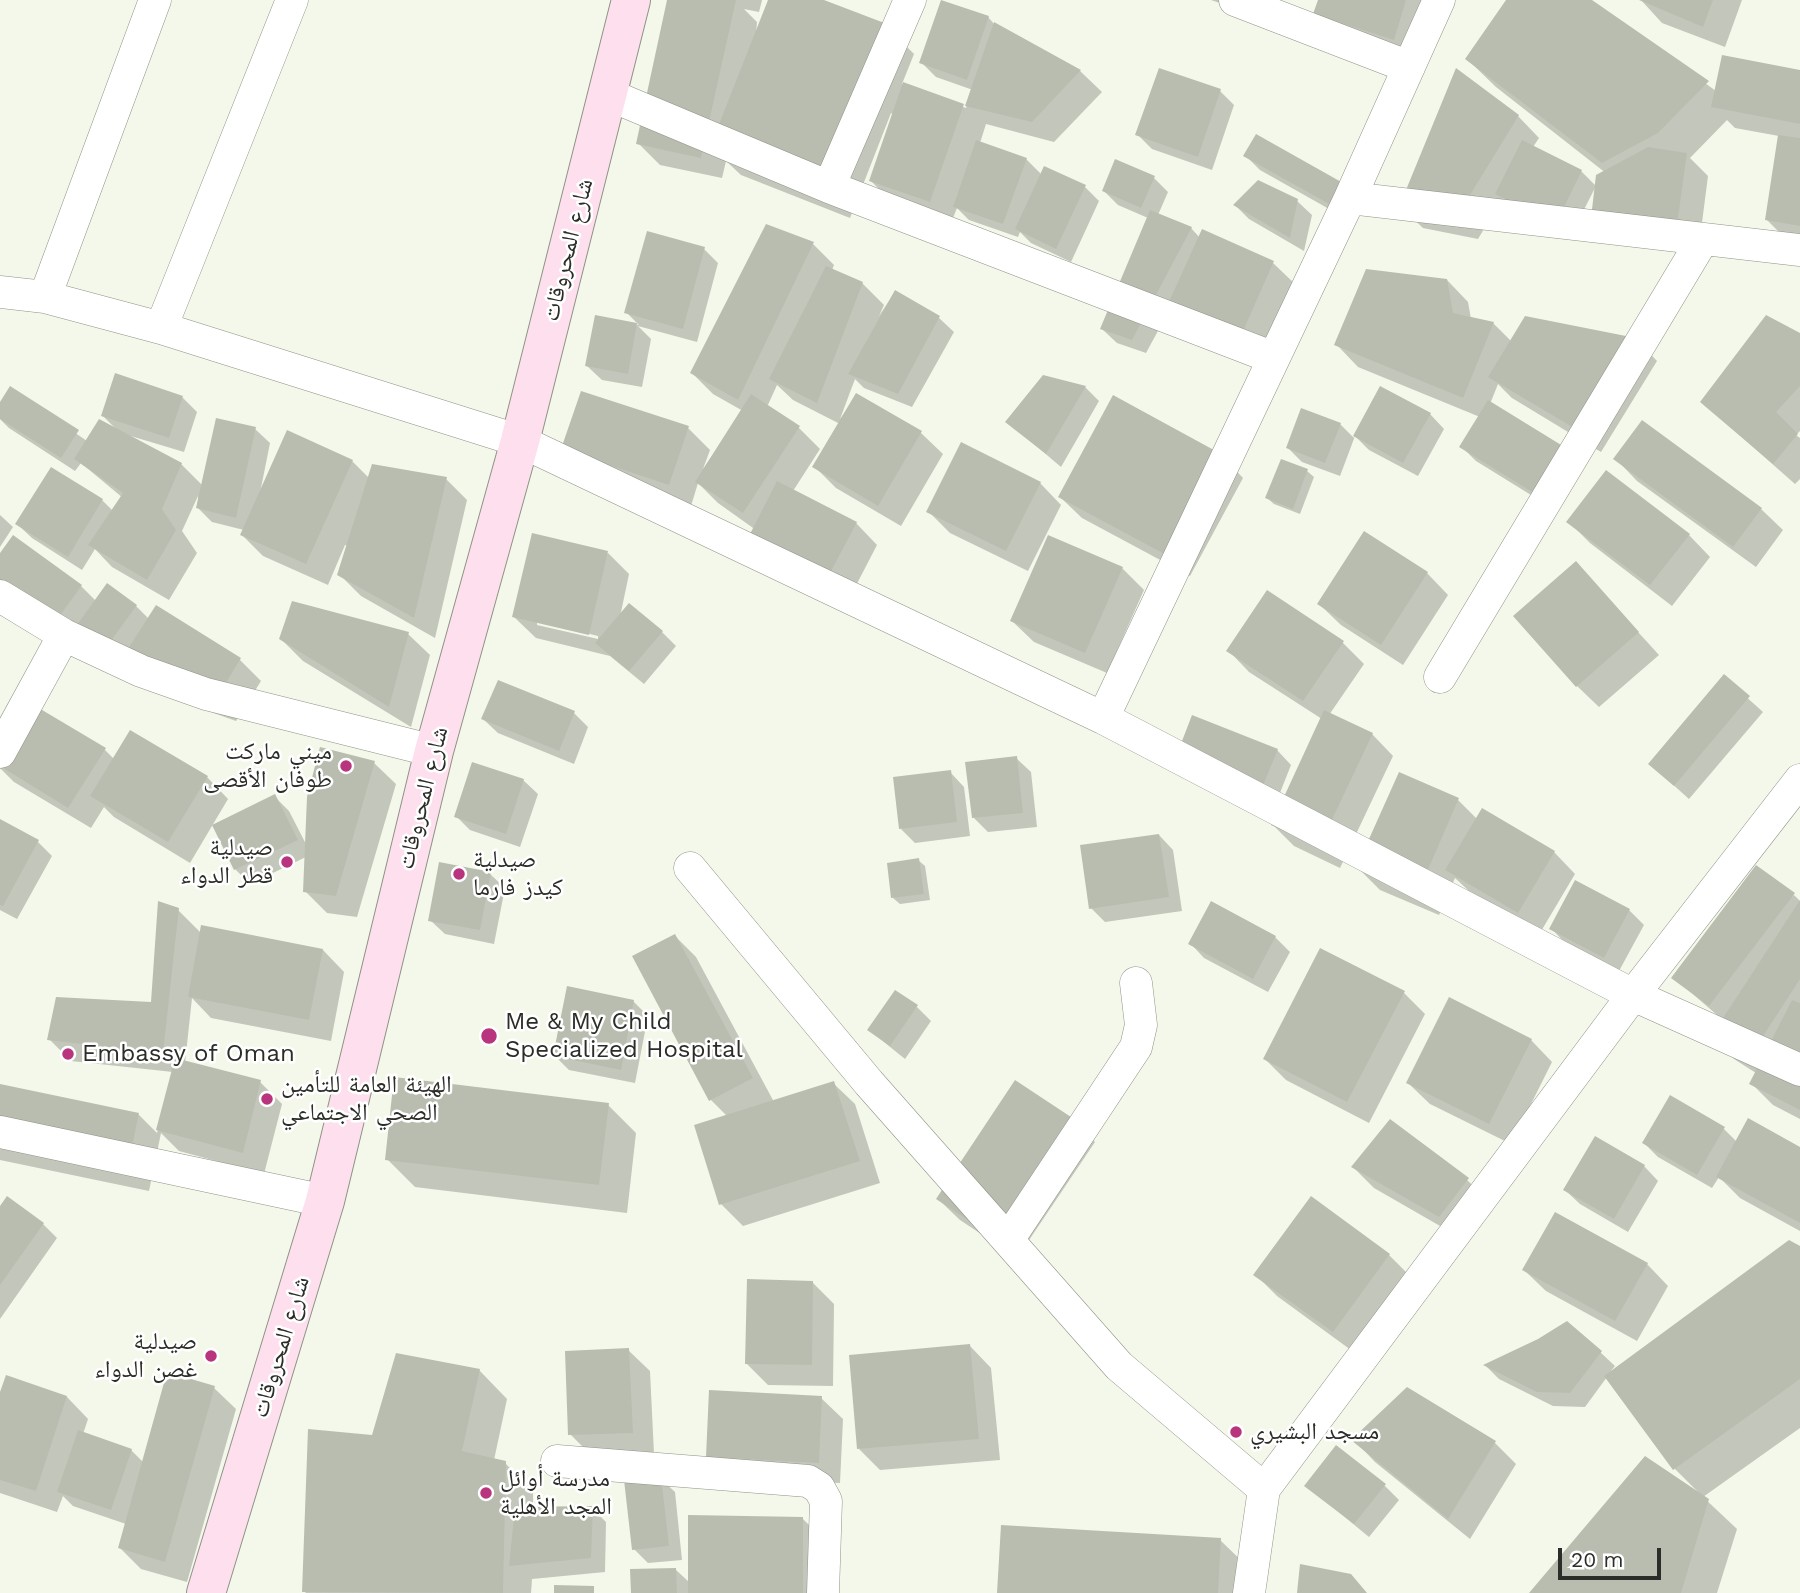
<!DOCTYPE html>
<meta charset="utf-8">
<style>
body{margin:0}
#map{position:relative;width:1800px;height:1593px;overflow:hidden;background:#f3f8ea;font-family:"Work Sans",sans-serif}
canvas{display:block}
.scale{position:absolute;left:1558px;top:1548px;width:103px;height:32px;box-sizing:border-box;border:4px solid #2b2d28;border-top:0;padding-left:9px;font-size:21px;line-height:24px;white-space:nowrap;color:#2b2d28;-webkit-text-stroke:5px #fff;paint-order:stroke}
</style>
<div id="map">
<canvas width="1800" height="1593"></canvas>
<div class="scale">20 m</div>
</div>
<script>
const ctx = document.querySelector('canvas').getContext('2d');
ctx.lineJoin = 'round';
function fill(path, color) { ctx.fillStyle = color; ctx.fill(path, 'evenodd'); }
const shape = rows => new Path2D(rows.map(r => 'M' + r).join(''));
function strokePath(path, color, width, dash) { ctx.strokeStyle = color; ctx.lineWidth = width; ctx.lineCap = dash ? 'butt' : 'round'; ctx.setLineDash(dash || []); ctx.stroke(path); }
function write(font, color, halo, rows, align = 'center') {
  ctx.font = font + ' "Work Sans","Noto Naskh Arabic",sans-serif'; ctx.lineWidth = 5; ctx.setLineDash([]); ctx.textBaseline = 'middle'; ctx.strokeStyle = halo; ctx.fillStyle = color; for (const [text, x, y, turn = 0] of rows) {
    ctx.save(); ctx.translate(x, y); ctx.rotate((+turn || 0) * Math.PI / 180); ctx.textAlign = isNaN(turn) ? turn : align; if (halo) ctx.strokeText(text, 0, 0); ctx.fillText(text, 0, 0); ctx.restore();
  }
}
fill(shape([
 [669,0,762,0,759,12,744,9,757,22,756,34,770,0,819,0,886,26,914,54,902,84,966,108,973,90,936,77,921,62,988,17,995,25,1080,71,1102,92,1054,142,986,124,980,143,1026,159,1042,175,1085,187,1099,201,1071,262,1031,243,1020,232,1018,237,969,220,957,208,951,223,892,202,871,181,894,115,891,113,850,218,741,175,726,161,722,178,660,165,638,143],
 [1211,0,1265,0,1260,17],
 [1320,0,1435,0,1415,61,1315,14],
 [1508,0,1589,0,1716,91,1800,72,1800,243,1788,241,1767,220,1779,136,1735,128,1727,120,1690,158,1708,176,1699,246,1496,87,1467,59],
 [1641,0,1742,0,1725,47,1662,23],
 [1220,91,1234,105,1212,170,1152,149,1137,134],
 [1518,116,1539,138,1533,147,1581,171,1596,186,1570,237,1512,208,1502,199,1478,239,1423,228,1401,207],
 [1256,136,1345,218,1260,170,1246,156],
 [1154,178,1168,192,1158,215,1191,228,1200,238,1273,263,1295,284,1261,358,1171,307,1146,353,1117,343,1102,329,1148,218,1118,205,1104,191],
 [1297,201,1312,215,1304,251,1249,219,1235,205],
 [813,244,834,265,832,270,862,283,884,305,879,316,895,292,939,318,954,332,912,407,864,388,855,379,840,419,857,395,921,433,943,454,901,526,836,488,814,466,840,424,793,400,777,385,767,407,798,427,820,449,793,491,856,523,877,545,850,597,718,503,698,483,691,506,585,470,688,428,710,450,703,469,743,411,713,394,692,373],
 [704,249,718,263,697,342,638,326,651,339,642,387,602,380,587,366,596,317,639,325,626,312],
 [1447,280,1468,302,1471,319,1493,323,1512,342,1636,339,1657,361,1601,452,1512,398,1498,384,1490,404,1552,508,1476,461,1461,446,1480,417,1358,367,1337,345],
 [1800,335,1800,431,1796,435,1800,438,1800,479,1795,484,1702,402],
 [116,376,183,398,197,412,184,452,124,434,181,464,203,486,255,429,270,443,260,493,352,461,369,478,446,479,467,500,435,638,361,596,339,574,348,546,345,545,328,585,263,556,242,535,244,530,212,522,198,508,198,496,182,531,197,553,169,600,112,567,95,549,82,570,32,538,17,524,51,469,102,500,113,511,123,498,81,463,75,471,9,428,0,419,0,405,11,389,87,441,117,430,103,416],
 [1085,387,1099,401,1061,467,1008,422],
 [1381,388,1430,414,1444,429,1418,476,1369,450,1355,436,1340,476,1302,462,1288,448,1340,424,1354,438],
 [1222,456,1243,478,1190,576,1082,518,1060,497],
 [1616,459,1761,509,1783,530,1756,567,1637,481],
 [1307,471,1314,477,1300,514,1274,504,1267,498],
 [1040,483,1061,505,1028,571,950,533,928,511],
 [0,515,13,527,0,547],
 [1568,521,1689,535,1710,557,1672,606,1590,543],
 [608,553,629,574,620,617,662,632,676,646,644,684,610,656,536,638,514,617],
 [537,621,598,636,598,639,537,625],
 [0,556,81,586,96,601,136,606,149,619,240,660,261,681,236,721,141,687,66,641],
 [1576,564,1659,655,1599,707,1577,686],
 [1122,568,1144,590,1107,673,1034,642,1012,621],
 [1427,573,1448,595,1403,665,1341,625,1319,604],
 [408,634,430,655,411,727,303,661,281,639],
 [1342,642,1364,664,1329,715,1372,734,1393,756,1340,868,1294,846,1273,825,1322,719,1249,672,1228,650],
 [1724,677,1763,712,1689,799,1650,764],
 [574,713,588,727,574,764,498,733,483,719],
 [0,748,105,750,114,759,207,777,228,799,190,863,114,817,104,807,91,828,14,782,0,768],
 [1277,750,1291,765,1274,808,1190,776],
 [1016,758,1031,772,1037,827,988,832,974,818],
 [374,763,396,784,357,917,327,913,305,891,306,857,250,884,235,869,214,825,275,797,289,811,307,846],
 [950,772,964,787,970,836,915,843,901,829],
 [523,780,538,794,520,847,470,830,456,816],
 [1458,800,1477,819,1554,852,1575,874,1540,933,1469,891,1455,878,1439,915,1380,890,1358,868],
 [0,821,38,842,52,856,17,919,0,910],
 [1159,835,1173,850,1182,911,1105,922,1091,908],
 [918,860,925,866,930,900,900,904,893,898],
 [490,874,505,888,494,944,445,934,430,920],
 [1576,882,1629,910,1644,925,1619,971,1565,943,1551,928],
 [1794,895,1800,901,1800,1119,1773,1105,1751,1083,1756,1073,1734,1059,1713,1038,1724,1021,1673,977],
 [1211,904,1275,937,1290,952,1268,992,1204,958,1190,943],
 [178,910,201,933,323,950,344,972,331,1041,211,1018,192,998,185,1063,260,1082,282,1104,264,1174,179,1151,161,1133,149,1191,0,1160,0,1085,139,1115,157,1133,173,1072,71,1061,49,1039,153,1004],
 [675,936,696,957,774,1102,833,1083,855,1104,880,1183,743,1226,721,1204,696,1126,727,1116,711,1100],
 [1403,992,1425,1014,1369,1123,1286,1080,1265,1059],
 [633,1001,648,1016,635,1083,569,1070,555,1056],
 [917,1007,931,1021,905,1059,869,1030],
 [1531,1040,1552,1062,1511,1144,1430,1104,1408,1083],
 [608,1105,636,1133,627,1213,415,1187,387,1159],
 [1073,1120,1095,1142,1017,1258,960,1220,938,1199],
 [1724,1129,1737,1142,1800,1149,1800,1231,1740,1198,1719,1177,1712,1188,1658,1157,1644,1143],
 [1644,1166,1658,1181,1628,1232,1580,1204,1565,1190],
 [1353,1167,1467,1180,1489,1201,1461,1238,1374,1188],
 [1311,1199,1389,1255,1411,1277,1355,1353,1277,1296,1256,1275],
 [0,1209,43,1224,57,1238,0,1319],
 [1800,1249,1800,1428,1703,1497,1737,1529,1717,1593,1532,1593,1697,1491,1675,1469,1607,1377,1585,1407,1553,1406,1499,1379,1486,1366,1600,1352,1615,1366,1610,1372],
 [1647,1264,1668,1286,1637,1341,1546,1291,1524,1270],
 [812,1282,834,1304,833,1386,768,1385,747,1364],
 [970,1346,991,1368,1000,1460,880,1470,859,1449],
 [628,1350,650,1371,654,1454,592,1456,570,1434],
 [479,1370,507,1399,494,1460,505,1463,533,1491,533,1509,592,1508,606,1522,605,1572,532,1579,531,1593,306,1593,304,1591,373,1436],
 [214,1388,236,1409,187,1582,141,1569,120,1548,126,1524,73,1506,63,1496,57,1512,0,1493,0,1398,67,1397,88,1419,83,1434,131,1450,144,1463],
 [821,1398,843,1419,840,1483,729,1478,708,1457],
 [1354,1440,1494,1442,1516,1464,1470,1539,1375,1462],
 [660,1478,675,1492,682,1560,648,1563,634,1549],
 [1307,1486,1385,1486,1399,1500,1369,1537],
 [803,1519,824,1540,824,1593,632,1593,675,1569,690,1583],
 [1220,1540,1249,1568,1247,1593,999,1593]
]), '#0003');
fill(shape([
 [667,0,736,0,701,158,636,144],
 [768,0,824,0,887,24,821,191,710,147],
 [941,0,989,16,967,80,919,63],
 [1318,0,1406,0,1394,40,1313,14],
 [1506,0,1592,0,1709,81,1658,133,1602,163,1465,59],
 [1639,0,1713,0,1703,27],
 [994,22,1081,70,1032,122,965,106],
 [1722,55,1800,70,1800,124,1711,107],
 [1159,68,1221,89,1198,157,1135,135],
 [1456,68,1519,115,1456,218,1399,207],
 [903,82,964,104,930,202,869,181],
 [1256,134,1343,183,1331,205,1243,156],
 [1778,135,1800,138,1800,226,1765,220],
 [976,140,1027,158,1003,224,953,207],
 [1522,140,1582,170,1556,224,1495,194],
 [1648,147,1687,153,1677,225,1591,218,1596,175],
 [1115,159,1155,176,1141,208,1102,191],
 [1044,166,1086,185,1056,249,1015,229],
 [1258,180,1298,199,1290,238,1233,205],
 [1150,210,1192,227,1132,340,1100,329],
 [766,224,814,242,738,400,690,373],
 [1202,229,1274,261,1240,338,1167,306],
 [647,231,705,247,683,329,624,313],
 [826,266,863,282,817,403,769,379],
 [1366,269,1447,279,1453,313,1494,322,1463,398,1334,345],
 [895,290,940,316,898,394,848,374],
 [595,315,637,323,628,374,585,366],
 [1766,315,1800,333,1800,386,1776,412,1798,434,1773,464,1700,402],
 [1525,316,1636,338,1579,431,1488,377],
 [115,373,183,396,169,438,101,416],
 [1043,375,1086,386,1046,454,1005,422],
 [10,386,79,430,61,458,0,419,0,402],
 [1380,386,1431,413,1403,463,1353,436],
 [581,391,689,426,669,485,561,449],
 [856,393,922,431,878,506,812,467],
 [751,394,800,426,743,513,695,482],
 [1113,395,1223,455,1168,556,1058,497],
 [1488,400,1566,448,1537,495,1459,447],
 [1301,408,1341,423,1325,463,1286,448],
 [216,418,256,427,236,518,196,508],
 [99,419,182,463,162,509,176,530,147,580,88,545,123,493,74,459],
 [1642,420,1762,508,1733,547,1613,459],
 [287,430,353,460,306,564,240,535],
 [961,442,1041,482,1006,551,926,512],
 [1281,459,1308,469,1293,509,1265,498],
 [372,464,447,477,414,618,337,575],
 [51,467,103,499,68,557,15,524],
 [1606,470,1690,534,1650,585,1566,522],
 [777,481,857,522,828,577,749,536],
 [1364,531,1428,572,1381,645,1317,604],
 [532,533,608,551,589,635,512,617],
 [13,535,82,585,51,628,0,593,0,553],
 [1048,535,1123,567,1085,653,1010,621],
 [1576,561,1639,632,1576,687,1513,616],
 [107,583,137,605,107,646,77,625],
 [1267,590,1344,641,1303,701,1226,651],
 [292,601,409,632,389,707,279,639],
 [629,603,663,631,629,671,595,643],
 [156,605,241,658,215,701,117,666],
 [1724,674,1750,696,1674,786,1648,764],
 [498,680,575,711,559,751,481,719],
 [27,701,106,748,68,808,0,766],
 [1324,710,1373,733,1319,847,1271,825],
 [1192,715,1278,749,1259,795,1174,762],
 [130,730,208,776,168,842,90,796],
 [320,747,375,761,336,896,303,892,307,797],
 [1017,756,1023,813,972,818,965,762],
 [472,762,524,779,506,834,454,817],
 [951,770,957,822,899,829,893,777],
 [1399,772,1459,798,1417,895,1356,868],
 [275,794,298,840,234,870,212,825],
 [1482,808,1555,851,1518,913,1445,870],
 [0,819,39,840,3,906,0,905],
 [1159,834,1169,897,1089,909,1080,845],
 [919,858,924,894,891,898,887,863],
 [439,862,491,872,480,930,428,921],
 [1756,865,1795,893,1709,1006,1671,978],
 [1575,880,1630,909,1604,958,1549,929],
 [1800,900,1800,979,1747,1061,1710,1038],
 [158,901,179,908,163,1053,47,1040,56,997,151,1002],
 [1211,901,1276,936,1253,979,1188,944],
 [201,925,323,949,309,1020,188,997],
 [675,934,753,1078,709,1101,632,956],
 [1320,948,1405,991,1347,1102,1263,1059],
 [567,986,634,1000,621,1070,553,1056],
 [895,990,918,1005,890,1046,867,1030],
 [1449,997,1532,1039,1489,1124,1406,1083],
 [1792,1000,1800,1003,1800,1110,1749,1084],
 [175,1058,261,1080,243,1153,156,1130],
 [394,1077,609,1103,599,1185,385,1160],
 [1015,1080,1074,1119,995,1238,936,1199],
 [834,1081,860,1161,719,1205,694,1125],
 [0,1084,139,1113,127,1171,0,1144],
 [1670,1095,1725,1127,1697,1175,1642,1143],
 [1748,1118,1800,1147,1800,1223,1716,1177],
 [1390,1119,1469,1178,1439,1217,1351,1167],
 [1595,1136,1645,1165,1614,1219,1563,1190],
 [7,1196,44,1223,0,1285,0,1206],
 [1311,1196,1390,1254,1333,1332,1253,1275],
 [1555,1212,1648,1263,1615,1321,1522,1270],
 [1789,1240,1800,1246,1800,1379,1673,1470,1604,1376],
 [747,1279,813,1281,812,1365,745,1364],
 [1567,1321,1602,1351,1570,1393,1537,1392,1483,1365,1538,1339],
 [970,1344,979,1439,857,1449,849,1355],
 [629,1348,633,1433,568,1435,565,1351],
 [396,1353,480,1369,462,1451,506,1461,503,1593,302,1592,308,1429,372,1435],
 [167,1372,215,1386,165,1562,118,1548],
 [6,1375,67,1396,36,1491,0,1480,0,1392],
 [1407,1387,1496,1441,1448,1519,1351,1440],
 [709,1390,822,1396,819,1463,706,1457],
 [78,1430,132,1449,111,1510,57,1492],
 [1336,1445,1386,1484,1354,1524,1304,1486],
 [1645,1456,1709,1499,1681,1593,1529,1593],
 [661,1476,669,1546,632,1550,624,1480],
 [593,1506,591,1558,509,1566,515,1507],
 [688,1515,803,1517,803,1593,688,1593],
 [1001,1525,1221,1538,1218,1593,997,1593],
 [1300,1564,1351,1574,1367,1593,1297,1593],
 [676,1568,677,1593,631,1593,630,1569],
 [554,1585,594,1586,594,1593,554,1593]
]), '#b8bdb0');
const street = shape([
 [1235,0,1409,67],
 [607,94,829,187,1274,358],
 [829,187,910,0],
 [1350,198,1800,250],
 [0,292,45,297,161,328,520,441,1103,718,1633,995,1800,1070],
 [45,297,155,0],
 [161,328,292,0],
 [0,596,64,635,141,671,206,694,434,751],
 [1440,677,1703,239],
 [1103,718,1350,198,1439,0],
 [0,752,64,635],
 [690,868,869,1083,1119,1366,1264,1489],
 [0,1132,325,1201],
 [1008,1240,1136,1047,1141,1025,1136,983],
 [557,1461,808,1481,819,1488,826,1501,823,1593],
 [1249,1593,1264,1489,1633,995,1800,780]
]);
const secondary = shape([
 [206,1593,325,1201,434,751,520,441,631,0]
]);
strokePath(street, '#8f9386', 33);
strokePath(secondary, '#8f9386', 40);
strokePath(street, '#fff', 32);
strokePath(secondary, '#fedfee', 38);
for (const [x, y, r, color] of [
 [346,766,7,"#b8357d"],
 [287,862,7,"#b8357d"],
 [459,874,7,"#b8357d"],
 [489,1036,9,"#b8357d"],
 [68,1054,7,"#b8357d"],
 [267,1099,7,"#b8357d"],
 [211,1356,7,"#b8357d"],
 [1236,1432,7,"#b8357d"],
 [486,1493,7,"#b8357d"]
]) { const dot = new Path2D(); dot.arc(x, y, r, 0, 2 * Math.PI); ctx.fillStyle = color; ctx.fill(dot); strokePath(dot, '#fff', 2.5); }
write('24px', '#2b2d28', '#fff', [
 ["شارع المحروقات",568,250,-76],
 ["شارع المحروقات",423,798,-76],
 ["شارع المحروقات",281,1347,-73]
]);
write('24px', '#2b2d28', '#fff', [
 ["ميني ماركت",332,752,"right"],
 ["طوفان الأقصى",332,780,"right"],
 ["صيدلية",273,848,"right"],
 ["قطر الدواء",273,876,"right"],
 ["صيدلية",473,860],
 ["كيدز فارما",473,888],
 ["Me & My Child",505,1022],
 ["Specialized Hospital",505,1050],
 ["Embassy of Oman",82,1054],
 ["الهيئة العامة للتأمين",281,1085],
 ["الصحي الاجتماعي",281,1113],
 ["صيدلية",197,1342,"right"],
 ["غصن الدواء",197,1370,"right"],
 ["مسجد البشيري",1250,1432],
 ["مدرسة أوائل",500,1479],
 ["المجد الأهلية",500,1507]
], 'left');
</script>
